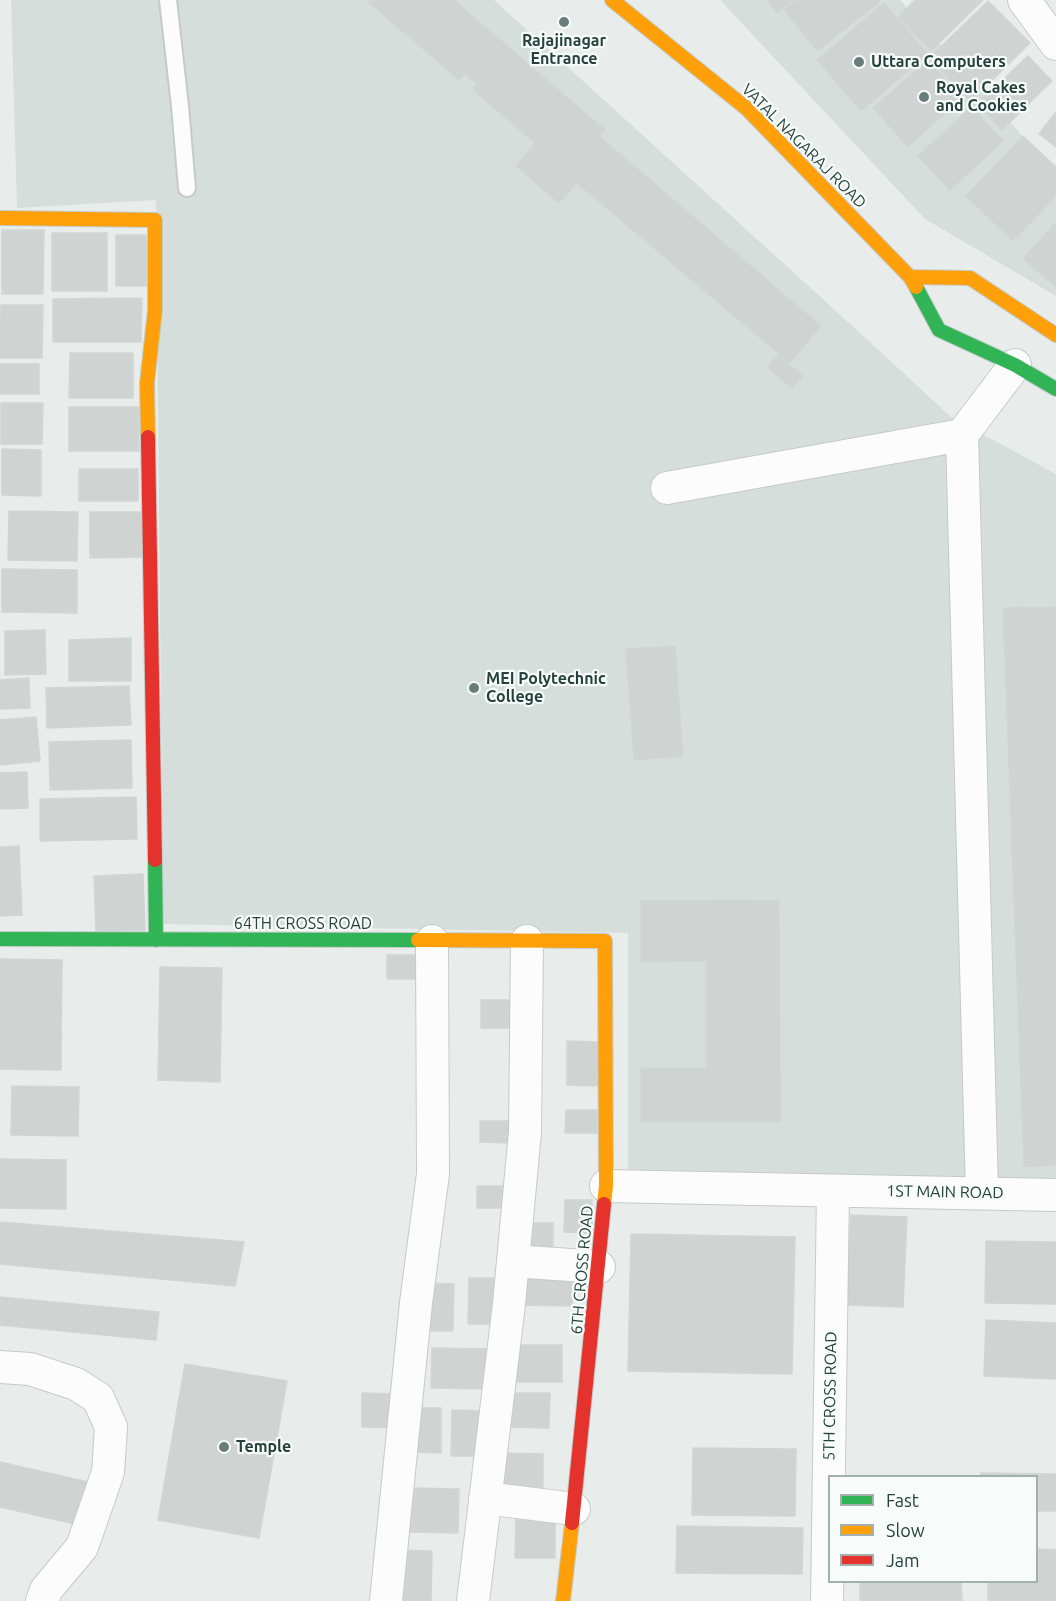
<!DOCTYPE html>
<style>
body{margin:0}
#map{position:relative;width:1056px;height:1601px;overflow:hidden;background:#e8edeb;font-family:Ubuntu,sans-serif}
canvas{display:block}
.legend{position:absolute;left:828px;top:1475px;width:210px;height:108px;box-sizing:border-box;background:#f7fbf9;border:2px solid #a3b1ad;margin:0;padding:8px 10px;list-style:none;font-size:18px;color:#24423a}
.legend li{display:flex;align-items:center;gap:12px;height:30px}
.legend b{width:30px;border:2px solid #a3b1ad}
</style>
<div id="map">
<canvas width="1056" height="1601"></canvas>
<ul class="legend">
<li><b style="height:8px;background:#30b455"></b>Fast</li>
<li><b style="height:8px;background:#ff9f0a"></b>Slow</li>
<li><b style="height:8px;background:#e5322d"></b>Jam</li>
</ul>
</div>
<script>
const ctx = document.querySelector('canvas').getContext('2d');
ctx.lineJoin = 'round';
function fill(path, color) { ctx.fillStyle = color; ctx.fill(path, 'evenodd'); }
const shape = rows => new Path2D(rows.map(r => 'M' + r).join(''));
function strokePath(path, color, width, dash) { ctx.strokeStyle = color; ctx.lineWidth = width; ctx.lineCap = dash ? 'butt' : 'round'; ctx.setLineDash(dash || []); ctx.stroke(path); }
function write(font, color, halo, rows, align = 'center') {
  ctx.font = font + ' Ubuntu,sans-serif'; ctx.lineWidth = 4.5; ctx.setLineDash([]); ctx.textBaseline = 'middle'; ctx.strokeStyle = halo; ctx.fillStyle = color; for (const [text, x, y, turn = 0] of rows) {
    ctx.save(); ctx.translate(x, y); ctx.rotate((+turn || 0) * Math.PI / 180); ctx.textAlign = isNaN(turn) ? turn : align; if (halo) ctx.strokeText(text, 0, 0); ctx.fillText(text, 0, 0); ctx.restore();
  }
}
fill(shape([
 [11,0,494,0,859,332,951,417,1056,474,1056,1181,628,1171,628,933,163,924,156,200,17,208],
 [720,0,900,0,1056,173,1056,296,925,219]
]), '#d6dedb');
const building = shape([
 [366,0,454,0,605,130,599,136,821,326,789,364,803,376,792,388,767,367,779,354,577,183,559,203,516,166,535,143,473,90,477,84,464,74,459,80,366,0],
 [767,0,793,0,777,13,767,0],
 [796,0,879,0,880,2,817,51,784,10,796,0],
 [915,0,983,0,931,51,898,17,915,0],
 [988,1,1030,43,971,101,929,58,988,1],
 [884,3,928,54,861,111,817,60,884,3],
 [1028,56,1052,81,1002,130,977,104,1028,56],
 [928,60,962,98,908,147,873,108,928,60],
 [971,107,1003,141,950,190,918,156,971,107],
 [1056,112,1056,147,1039,134,1056,112],
 [1023,136,1056,167,1056,196,1013,241,966,196,1023,136],
 [1056,222,1056,286,1055,286,1023,259,1056,222],
 [2,230,44,230,43,294,2,294,2,230],
 [52,233,107,233,107,291,52,291,52,233],
 [116,235,146,235,147,286,116,286,116,235],
 [142,298,141,342,53,342,53,299,142,298],
 [1,305,43,305,42,358,0,358,1,305],
 [70,353,133,353,133,398,69,398,70,353],
 [0,364,39,364,39,394,0,394,0,364],
 [1,403,43,403,42,444,1,444,1,403],
 [69,407,139,407,139,451,69,451,69,407],
 [2,449,41,450,41,496,2,495,2,449],
 [79,469,138,469,138,501,79,501,79,469],
 [9,511,78,512,77,561,8,560,9,511],
 [90,512,142,512,142,557,90,558,90,512],
 [2,569,77,570,77,613,2,612,2,569],
 [1056,607,1056,1165,1024,1167,1003,608,1056,607],
 [45,630,46,674,5,675,5,631,45,630],
 [131,638,131,681,69,681,69,640,131,638],
 [675,646,683,756,634,760,626,649,675,646],
 [29,678,30,708,0,709,0,680,29,678],
 [129,686,131,725,47,728,46,688,129,686],
 [36,717,40,761,0,765,0,720,36,717],
 [131,740,132,788,50,790,49,742,131,740],
 [27,772,28,808,0,809,0,773,27,772],
 [136,797,137,839,40,841,40,799,136,797],
 [19,846,22,915,0,916,0,847,19,846],
 [143,874,145,930,96,932,94,876,143,874],
 [779,900,780,1122,641,1122,641,1068,706,1068,706,961,641,962,641,901,779,900],
 [387,955,430,955,430,979,387,979,387,955],
 [0,959,62,960,61,1070,0,1069,0,959],
 [160,967,222,968,220,1082,158,1080,160,967],
 [481,1000,516,1000,516,1028,481,1028,481,1000],
 [567,1041,600,1042,599,1086,567,1085,567,1041],
 [12,1086,79,1087,78,1136,11,1135,12,1086],
 [566,1110,597,1110,597,1133,565,1133,566,1110],
 [480,1121,511,1121,511,1143,480,1142,480,1121],
 [0,1159,66,1160,66,1209,0,1208,0,1159],
 [477,1186,516,1186,515,1208,477,1208,477,1186],
 [565,1200,592,1200,592,1233,564,1232,565,1200],
 [851,1215,907,1217,903,1307,846,1305,851,1215],
 [0,1222,244,1242,235,1286,0,1264,0,1222],
 [522,1223,553,1223,553,1255,522,1254,522,1223],
 [631,1234,795,1237,792,1374,628,1371,631,1234],
 [986,1241,1056,1242,1056,1304,985,1303,986,1241],
 [515,1273,572,1274,572,1306,515,1305,515,1273],
 [469,1278,498,1278,497,1324,468,1324,469,1278],
 [425,1283,454,1284,453,1331,424,1331,425,1283],
 [0,1297,159,1312,156,1340,0,1325,0,1297],
 [986,1320,1056,1323,1056,1379,984,1376,986,1320],
 [511,1345,562,1345,562,1382,510,1382,511,1345],
 [432,1348,492,1349,491,1389,431,1388,432,1348],
 [185,1364,287,1381,259,1538,158,1520,185,1364],
 [362,1393,401,1394,400,1428,362,1427,362,1393],
 [511,1393,550,1393,549,1428,510,1427,511,1393],
 [413,1408,441,1408,441,1453,412,1452,413,1408],
 [452,1410,482,1411,482,1456,451,1456,452,1410],
 [693,1448,796,1449,795,1516,692,1515,693,1448],
 [500,1453,543,1454,543,1490,500,1489,500,1453],
 [0,1462,88,1482,79,1525,0,1507,0,1462],
 [981,1473,1056,1474,1056,1511,1036,1511,1036,1476,981,1476,981,1473],
 [409,1488,459,1489,458,1533,408,1532,409,1488],
 [516,1514,555,1515,555,1558,515,1558,516,1514],
 [677,1526,803,1528,802,1574,676,1573,677,1526],
 [1036,1549,1056,1550,1056,1601,988,1601,988,1582,1036,1582,1036,1549],
 [398,1550,432,1551,431,1601,397,1601,398,1550],
 [860,1582,961,1582,962,1601,860,1601,860,1582]
]);
fill(building, '#cfd4d2');
strokePath(building, '#d1d6d4', 1.5);
const lane = shape([
 [168,0,180,106,187,188]
]);
const street = shape([
 [1024,0,1056,44],
 [667,488,962,435],
 [606,1186,1056,1195],
 [982,1193,962,435,1015,365],
 [513,1261,599,1267],
 [0,1367,30,1369,76,1384,98,1398,111,1427,108,1472,82,1547,46,1590,42,1601],
 [485,1498,574,1509],
 [386,1601,416,1303,433,1174,432,941],
 [473,1601,509,1304,525,1132,527,941],
 [827,1601,833,1191]
]);
const fast = shape([
 [916,287,939,330,1015,365,1056,389],
 [155,860,156,940],
 [0,939,418,940]
]);
const slow = shape([
 [612,0,746,108,910,277,916,287],
 [0,218,155,220,155,310,147,383,148,437],
 [910,277,970,278,1056,335],
 [418,940,605,941,606,1186,604,1204],
 [563,1601,572,1523]
]);
const jam = shape([
 [148,437,155,860],
 [572,1523,604,1204]
]);
strokePath(lane, '#c5cac8', 20);
strokePath(street, '#c5cac8', 34);
strokePath(fast, '#c3cbc8', 16);
strokePath(slow, '#c3cbc8', 16);
strokePath(jam, '#c3cbc8', 16);
strokePath(lane, '#fcfcfc', 16);
strokePath(street, '#fcfcfc', 32);
strokePath(fast, '#30b455', 14);
strokePath(slow, '#ff9f0a', 14);
strokePath(jam, '#e5322d', 14);
for (const [x, y, r, color] of [
 [564,22,6,"#697e78"],
 [859,62,6,"#697e78"],
 [924,97,6,"#697e78"],
 [474,688,6,"#697e78"],
 [224,1447,6,"#697e78"]
]) { const dot = new Path2D(); dot.arc(x, y, r, 0, 2 * Math.PI); ctx.fillStyle = color; ctx.fill(dot); strokePath(dot, '#f7fbf9', 2); }
write('bold 16px', '#24423a', '#f7fbf9', [
 ["Rajajinagar",564,41,"center"],
 ["Entrance",564,59,"center"],
 ["Uttara Computers",871,62],
 ["Royal Cakes",936,88],
 ["and Cookies",936,106],
 ["MEI Polytechnic",486,679],
 ["College",486,697],
 ["Temple",236,1447]
], 'left');
write('16px', '#24423a', '#f7fbf9', [
 ["VATAL NAGARAJ ROAD",804,146,45],
 ["64TH CROSS ROAD",303,924],
 ["1ST MAIN ROAD",945,1192,1],
 ["6TH CROSS ROAD",582,1270,-85],
 ["5TH CROSS ROAD",830,1396,-89]
]);
</script>
